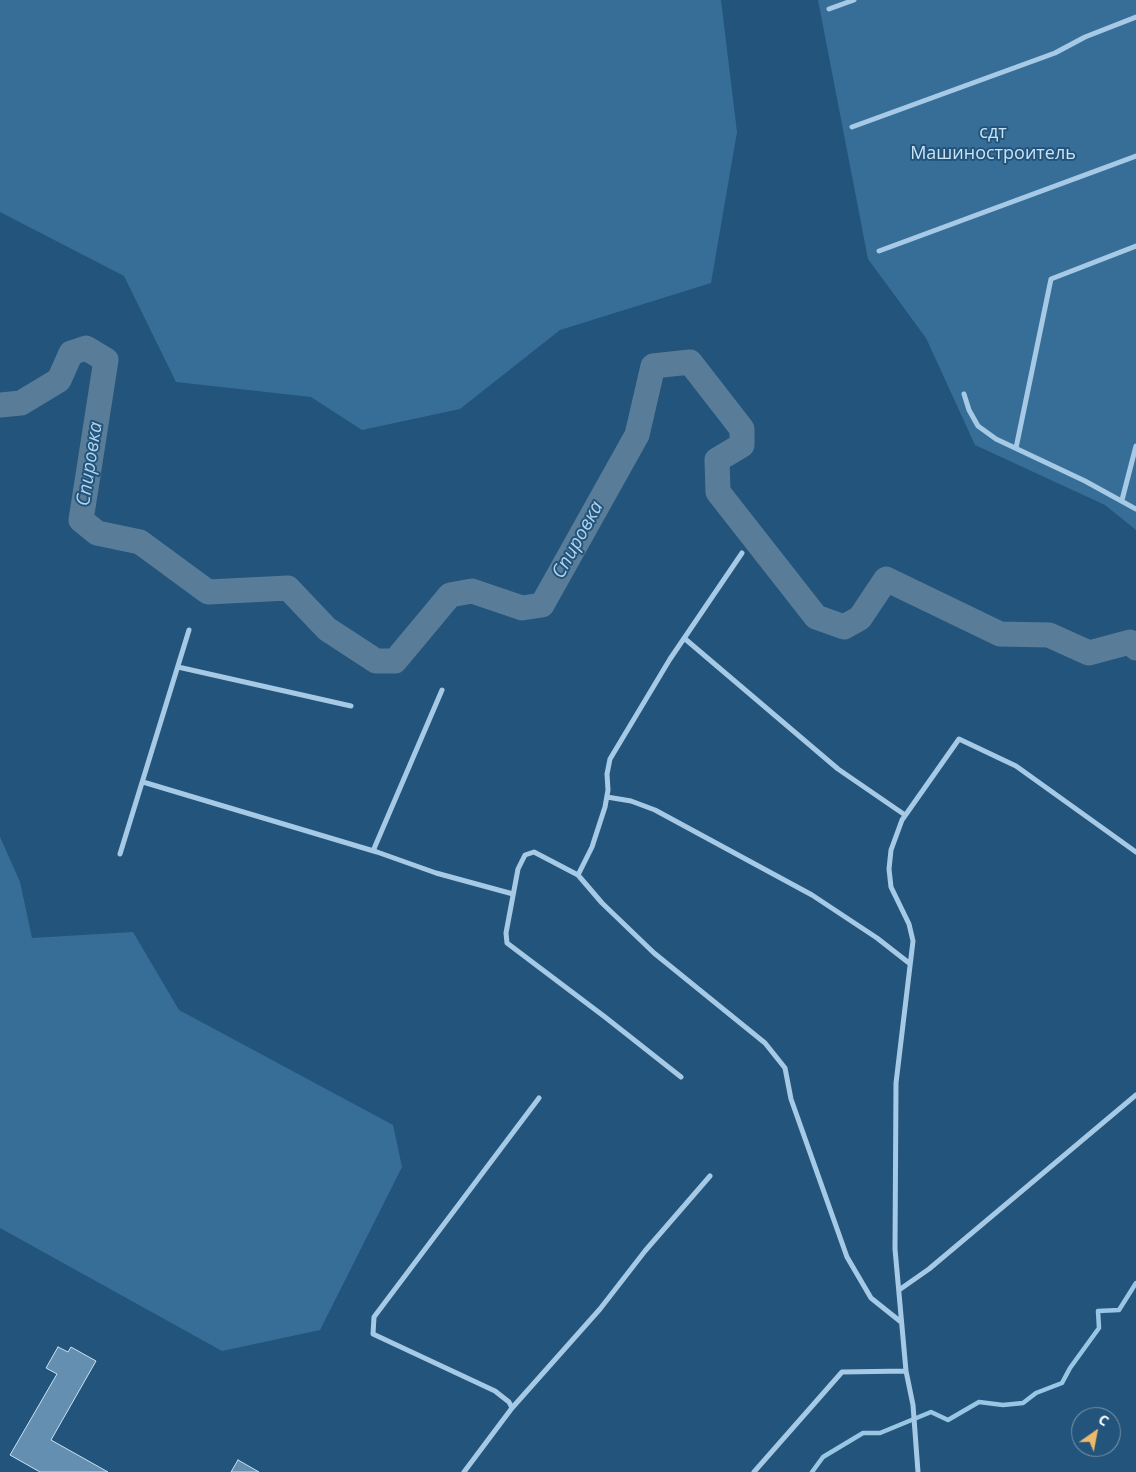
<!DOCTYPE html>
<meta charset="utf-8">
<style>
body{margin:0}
#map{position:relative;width:1136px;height:1472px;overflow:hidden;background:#23547b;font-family:"Open Sans",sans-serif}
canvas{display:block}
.north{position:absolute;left:1071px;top:1407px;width:50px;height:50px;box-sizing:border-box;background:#23547b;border:1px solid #7b98b0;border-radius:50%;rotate:33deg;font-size:14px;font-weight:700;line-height:20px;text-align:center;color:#fff}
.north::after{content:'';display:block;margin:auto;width:18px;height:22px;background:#efb96a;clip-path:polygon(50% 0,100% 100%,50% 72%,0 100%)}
</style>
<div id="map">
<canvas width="1136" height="1472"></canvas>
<div class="north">С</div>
</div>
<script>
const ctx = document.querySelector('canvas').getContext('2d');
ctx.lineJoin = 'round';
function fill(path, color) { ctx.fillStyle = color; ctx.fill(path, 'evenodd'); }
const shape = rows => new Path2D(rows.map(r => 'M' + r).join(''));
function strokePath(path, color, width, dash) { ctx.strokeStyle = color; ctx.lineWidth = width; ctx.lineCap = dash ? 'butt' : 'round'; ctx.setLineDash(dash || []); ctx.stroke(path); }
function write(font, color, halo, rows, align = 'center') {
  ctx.font = font + ' "Open Sans",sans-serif'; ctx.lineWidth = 4; ctx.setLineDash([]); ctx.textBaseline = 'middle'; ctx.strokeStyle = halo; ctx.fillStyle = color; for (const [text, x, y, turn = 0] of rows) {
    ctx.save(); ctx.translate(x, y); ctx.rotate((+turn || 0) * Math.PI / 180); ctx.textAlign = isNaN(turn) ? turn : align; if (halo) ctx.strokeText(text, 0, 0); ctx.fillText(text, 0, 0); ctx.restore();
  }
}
fill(shape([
 [0,0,721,0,737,132,711,283,560,330,460,409,362,430,311,397,176,382,124,276,0,212],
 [818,0,1136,0,1136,530,1105,505,975,445,926,338,868,259],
 [0,837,20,882,32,938,133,932,179,1010,393,1125,402,1167,320,1330,222,1351,0,1228]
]), '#376e98');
strokePath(shape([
 [812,1472,823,1457,863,1433,880,1433,931,1412,948,1420,979,1402,1003,1405,1023,1403,1036,1393,1062,1383,1070,1368,1099,1328,1098,1311,1119,1310,1136,1283]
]), '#9ac6e6', 4.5);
strokePath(shape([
 [0,405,21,403,59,380,71,353,86,348,106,360,81,520,97,533,140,542,208,592,288,588,327,629,376,661,395,661,450,595,472,591,522,608,542,605,637,435,653,366,690,362,742,429,742,445,717,460,718,492,816,617,844,627,860,618,886,579,1000,634,1049,635,1089,653,1130,642,1136,648]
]), '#597d99', 25);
const building = shape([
 [58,1347,68,1352,71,1347,96,1361,51,1440,108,1472,40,1472,10,1455,57,1374,46,1368,58,1347],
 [238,1460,259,1472,231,1472,238,1460]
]);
fill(building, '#648fb0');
strokePath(building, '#c9e2f4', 1);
strokePath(shape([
 [829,9,854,0],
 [852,127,1055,53,1085,37,1136,17],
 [879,251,1136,156],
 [964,394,969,410,978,426,996,439,1085,481,1136,509],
 [1016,448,1051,279,1136,246],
 [1122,500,1136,446],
 [684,638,838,769,905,815],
 [178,667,351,706],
 [143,782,377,852,436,873,513,894],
 [607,797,631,801,655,810,812,895,877,938,909,963],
 [373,851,442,690],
 [120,854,189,630],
 [578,875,592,847,605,807,608,790,607,774,610,759,670,659,742,553],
 [681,1077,605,1017,507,943,506,933,518,869,525,855,534,852,578,875,602,903,654,953,765,1043,785,1068,791,1099,847,1257,871,1298,901,1322],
 [899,1290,929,1269,1136,1095],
 [512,1408,509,1402,495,1391,373,1334,374,1317,539,1098],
 [464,1472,512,1408,600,1309,645,1251,710,1176],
 [754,1472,842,1372,906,1371],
 [918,1472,913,1405,906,1371,895,1249,896,1083,913,941,909,924,891,887,889,869,891,850,902,820,959,739,1016,766,1136,852]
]), '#a6cae5', 5);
write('18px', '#c9e2f4', '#23547b', [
 ["сдт",993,133],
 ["Машиностроитель",993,154]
]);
write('italic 19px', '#b1d3ed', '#23547b', [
 ["Спировка",90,464,-81],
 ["Спировка",578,540,-61]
]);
</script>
